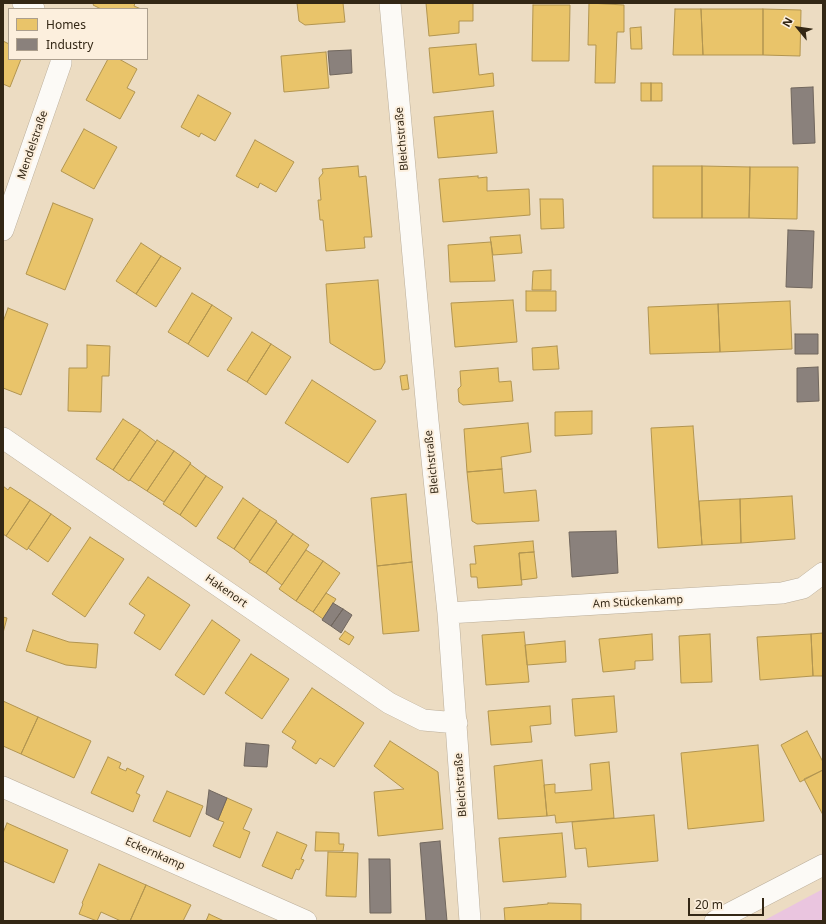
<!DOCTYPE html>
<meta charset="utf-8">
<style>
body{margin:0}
#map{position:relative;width:826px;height:924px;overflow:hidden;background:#ecdcc2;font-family:"Noto Sans",sans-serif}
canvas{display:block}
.frame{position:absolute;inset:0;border:4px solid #332715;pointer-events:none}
.legend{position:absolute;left:8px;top:8px;width:140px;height:52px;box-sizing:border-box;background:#fcefdd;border:1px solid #ac9f8d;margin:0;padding:5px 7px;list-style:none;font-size:12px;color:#332715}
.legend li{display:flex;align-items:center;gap:8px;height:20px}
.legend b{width:20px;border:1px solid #ac9f8d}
.north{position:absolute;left:778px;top:8px;width:40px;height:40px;-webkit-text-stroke:3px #fcefdd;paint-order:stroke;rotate:299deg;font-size:11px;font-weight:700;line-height:16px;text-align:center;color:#332715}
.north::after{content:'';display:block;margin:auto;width:14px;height:18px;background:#332715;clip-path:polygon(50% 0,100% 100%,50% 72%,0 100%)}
.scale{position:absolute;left:688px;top:898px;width:76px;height:18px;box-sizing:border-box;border:2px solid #332715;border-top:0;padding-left:5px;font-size:12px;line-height:14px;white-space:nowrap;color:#332715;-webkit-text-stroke:3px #fcefdd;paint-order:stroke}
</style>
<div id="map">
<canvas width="826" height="924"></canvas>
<div class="frame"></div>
<ul class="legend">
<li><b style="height:11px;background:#e9c46a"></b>Homes</li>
<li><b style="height:11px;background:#8a817c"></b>Industry</li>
</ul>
<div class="north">N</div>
<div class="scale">20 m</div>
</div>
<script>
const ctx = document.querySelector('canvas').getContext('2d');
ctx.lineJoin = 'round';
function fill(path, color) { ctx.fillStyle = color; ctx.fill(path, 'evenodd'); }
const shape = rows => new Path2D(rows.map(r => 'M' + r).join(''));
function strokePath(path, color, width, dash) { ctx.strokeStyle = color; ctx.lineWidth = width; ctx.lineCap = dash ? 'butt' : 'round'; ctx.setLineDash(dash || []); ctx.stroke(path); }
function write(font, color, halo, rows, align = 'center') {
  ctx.font = font + ' "Noto Sans",sans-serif'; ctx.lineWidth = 4; ctx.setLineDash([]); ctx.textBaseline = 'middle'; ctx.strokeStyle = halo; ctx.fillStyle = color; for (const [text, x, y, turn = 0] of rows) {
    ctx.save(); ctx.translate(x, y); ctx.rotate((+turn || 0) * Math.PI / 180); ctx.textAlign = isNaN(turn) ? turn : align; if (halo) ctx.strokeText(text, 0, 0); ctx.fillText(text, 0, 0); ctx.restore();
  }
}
fill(shape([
 [823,889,823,921,763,921,806,898]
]), '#eac5df');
const homes = shape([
 [94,3,135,3,134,6,141,9,101,9,93,5,94,3],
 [297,3,343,3,345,22,305,25,299,21,297,3],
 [426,3,473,3,473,21,459,21,459,33,429,36,426,3],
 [589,3,624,5,624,32,617,32,615,83,595,83,596,45,588,45,589,3],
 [533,5,570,5,569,61,532,61,533,5],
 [675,9,701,9,703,55,673,55,675,9],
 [701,9,763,9,763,55,703,55,701,9],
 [763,9,801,10,800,56,763,55,763,9],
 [641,27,642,49,631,49,630,28,641,27],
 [3,41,9,44,9,59,21,59,10,87,3,84,3,41],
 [476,44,479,75,493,73,494,86,433,93,429,48,476,44],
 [326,52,329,88,284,92,281,56,326,52],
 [108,59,119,59,137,69,127,88,135,92,120,119,86,100,108,59],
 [641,83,651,83,651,101,641,101,641,83],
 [651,83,662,83,662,101,651,101,651,83],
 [198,95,231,113,215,141,201,133,199,137,181,127,198,95],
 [493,111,497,153,438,158,434,117,493,111],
 [84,129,117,147,94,189,61,171,84,129],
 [255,140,294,162,276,192,260,183,258,188,236,176,255,140],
 [358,166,359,177,366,176,372,237,364,237,365,248,326,251,323,220,320,220,318,200,321,200,319,178,323,173,322,169,358,166],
 [653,166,702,166,702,218,653,218,653,166],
 [702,166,750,167,749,218,702,218,702,166],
 [750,167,798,167,797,219,749,218,750,167],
 [478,176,478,178,487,177,487,191,529,189,530,215,443,222,439,179,478,176],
 [540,199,563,199,564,228,541,229,540,199],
 [53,203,93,219,65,290,26,274,53,203],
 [520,235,522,253,493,255,490,237,520,235],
 [491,242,495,281,450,282,448,245,491,242],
 [141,243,161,256,136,294,116,281,141,243],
 [161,256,181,268,156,307,136,294,161,256],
 [551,270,551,290,532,290,533,271,551,270],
 [378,280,385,362,381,369,374,370,330,343,326,284,378,280],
 [526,291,556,291,556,311,526,311,526,291],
 [192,293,212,305,188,344,168,332,192,293],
 [513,300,517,342,455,347,451,303,513,300],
 [790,301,792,349,720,352,718,304,790,301],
 [718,304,720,352,650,354,648,307,718,304],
 [212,305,232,318,208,357,188,344,212,305],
 [8,308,48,324,21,395,3,388,3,322,8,308],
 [252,332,271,344,247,382,227,370,252,332],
 [271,344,291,357,266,395,247,382,271,344],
 [87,345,110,346,109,376,102,376,101,412,68,411,69,368,87,368,87,345],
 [557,346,559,369,533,370,532,348,557,346],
 [498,368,499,382,511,381,513,401,463,405,459,402,458,389,461,386,460,371,498,368],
 [407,375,409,389,402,390,400,376,407,375],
 [312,380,376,421,348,463,285,423,312,380],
 [592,411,592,434,555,436,555,412,592,411],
 [123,419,140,430,113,470,96,459,123,419],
 [528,423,531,452,501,457,502,469,467,472,464,429,528,423],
 [693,426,702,545,658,548,651,428,693,426],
 [140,430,156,442,129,481,113,470,140,430],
 [157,440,174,451,147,491,130,480,157,440],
 [174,451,191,463,164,502,147,491,174,451],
 [190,464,206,476,180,515,163,504,190,464],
 [502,469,504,493,536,490,539,521,477,524,472,521,467,472,502,469],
 [206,476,223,487,196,527,180,515,206,476],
 [3,486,8,490,10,487,30,500,6,536,3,534,3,486],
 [406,494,412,562,377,566,371,498,406,494],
 [792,496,795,539,741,543,740,499,792,496],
 [243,498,260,510,234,549,217,538,243,498],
 [740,499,741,543,702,545,699,501,740,499],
 [30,500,51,514,27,550,6,536,30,500],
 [260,510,277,521,250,561,234,549,260,510],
 [51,514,71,528,48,562,28,548,51,514],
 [276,522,293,534,266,573,249,562,276,522],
 [293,534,309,545,282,585,266,573,293,534],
 [90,537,124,559,85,617,52,594,90,537],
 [533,541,534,552,519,553,522,585,478,588,477,577,471,577,470,564,476,564,474,546,533,541],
 [306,550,323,561,296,601,279,589,306,550],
 [534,552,537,578,521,580,519,553,534,552],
 [323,561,340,573,313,612,296,601,323,561],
 [412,562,419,631,383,634,377,566,412,562],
 [148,577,190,605,160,650,134,633,145,615,129,604,148,577],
 [326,593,336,599,323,619,313,612,326,593],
 [3,617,7,618,3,633,3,617],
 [212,620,240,640,204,695,175,675,212,620],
 [33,630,69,642,98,644,96,668,66,665,26,651,33,630],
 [345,631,354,637,349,645,339,639,345,631],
 [524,632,529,682,486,685,482,635,524,632],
 [823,633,823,676,813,676,811,634,823,633],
 [652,634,653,660,635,661,635,669,603,672,599,639,652,634],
 [710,634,712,682,681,683,679,636,710,634],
 [811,634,813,676,760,680,757,637,811,634],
 [565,641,566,662,527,665,525,645,565,641],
 [251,654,289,679,262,719,225,693,251,654],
 [312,688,364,723,334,767,320,758,316,764,292,748,296,741,282,732,312,688],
 [614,696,617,732,575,736,572,699,614,696],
 [3,701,38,717,21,754,3,746,3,701],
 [550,706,551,724,530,726,532,742,491,745,488,711,550,706],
 [38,717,91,741,74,778,21,754,38,717],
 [807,731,823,762,823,770,800,782,781,745,807,731],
 [390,741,438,772,443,829,378,836,374,792,404,789,374,766,390,741],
 [758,745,764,821,688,829,681,753,758,745],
 [108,757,121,763,119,768,126,771,127,768,144,776,136,793,140,795,133,812,91,793,108,757],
 [542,760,547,816,498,819,494,766,542,760],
 [609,762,614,818,556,823,555,815,547,816,544,785,555,784,555,793,592,790,590,764,609,762],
 [823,770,823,815,804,779,823,770],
 [167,791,203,806,190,837,153,821,167,791],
 [227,798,252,809,243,829,250,832,240,858,213,846,224,822,218,820,227,798],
 [654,815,658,861,588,867,586,848,575,849,572,822,654,815],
 [7,823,68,850,54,883,3,861,3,833,7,823],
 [277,832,307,845,301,859,304,860,299,870,296,869,292,879,262,866,277,832],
 [316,832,339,833,339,844,344,844,343,851,315,851,316,832],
 [562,833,566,877,503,882,499,838,562,833],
 [328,852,358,853,356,897,326,896,328,852],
 [99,864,146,885,130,921,121,921,101,912,97,921,79,914,83,904,82,903,99,864],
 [146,885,191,905,183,921,130,921,146,885],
 [548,903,581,904,581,921,505,921,504,908,548,904,548,903],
 [209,914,224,921,206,921,209,914]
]);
fill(homes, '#e9c46a');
strokePath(homes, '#b29550', 1);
const industry = shape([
 [351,50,352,73,330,75,328,51,351,50],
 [813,87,815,143,793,144,791,88,813,87],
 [788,230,814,231,812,288,786,287,788,230],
 [795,334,818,334,818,354,795,354,795,334],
 [818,367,819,401,797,402,797,368,818,367],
 [616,531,618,573,572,577,569,532,616,531],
 [333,603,343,609,331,626,322,620,333,603],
 [343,609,352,615,341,633,331,626,343,609],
 [246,743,269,745,267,767,244,766,246,743],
 [209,790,227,798,218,820,206,814,209,790],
 [440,841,447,921,426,921,420,843,440,841],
 [369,859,390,859,391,913,370,913,369,859]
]);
fill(industry, '#8a817c');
strokePath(industry, '#70665d', 1);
const minor = shape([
 [23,3,34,9],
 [390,3,428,421,448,613,470,921],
 [3,230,61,63,61,59],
 [3,438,389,703,423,720,457,723],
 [448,613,782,593,803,588,823,573],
 [3,787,306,921],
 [715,921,823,865]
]);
strokePath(minor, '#baad99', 22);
strokePath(minor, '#fcfaf6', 21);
write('11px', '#332715', '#fcefdd', [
 ["Bleichstraße",402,139,-95],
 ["Mendelstraße",33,145,-71],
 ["Bleichstraße",432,462,-96],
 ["Hakenort",226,591,35],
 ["Am Stückenkamp",638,602,-3],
 ["Bleichstraße",461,785,-94],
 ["Eckernkamp",155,854,24]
]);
</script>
